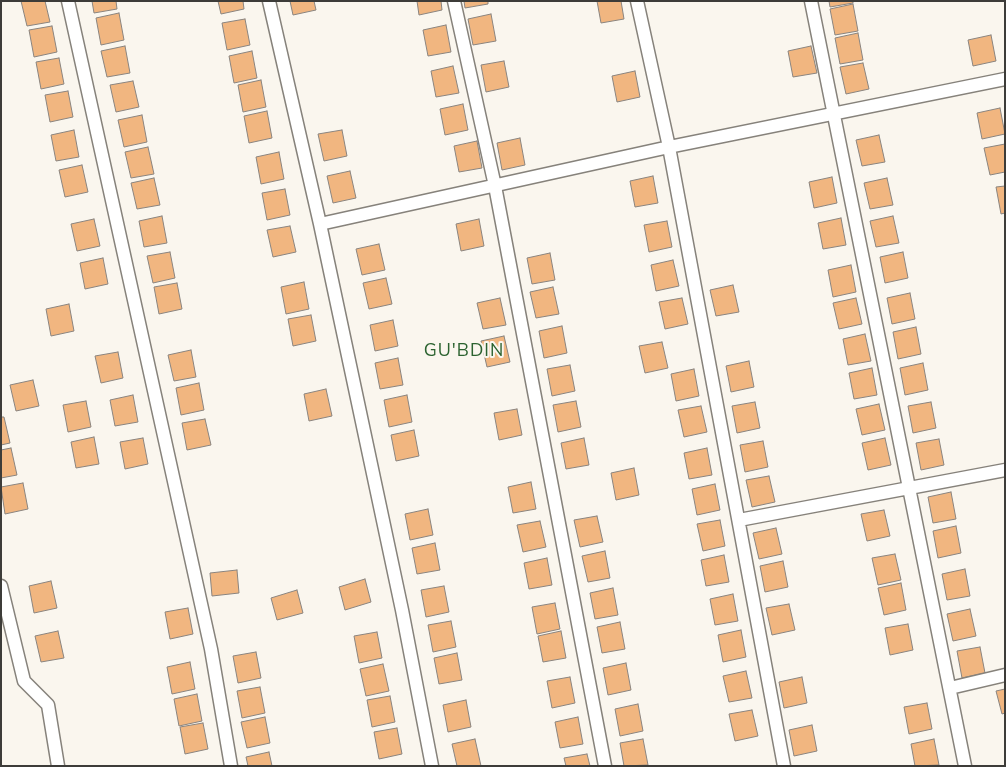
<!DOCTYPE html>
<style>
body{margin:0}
#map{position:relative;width:1006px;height:767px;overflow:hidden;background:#faf6ee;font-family:"Nunito Sans",sans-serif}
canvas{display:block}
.frame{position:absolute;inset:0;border:2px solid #3d3c39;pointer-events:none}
</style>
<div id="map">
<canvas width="1006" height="767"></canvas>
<div class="frame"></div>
</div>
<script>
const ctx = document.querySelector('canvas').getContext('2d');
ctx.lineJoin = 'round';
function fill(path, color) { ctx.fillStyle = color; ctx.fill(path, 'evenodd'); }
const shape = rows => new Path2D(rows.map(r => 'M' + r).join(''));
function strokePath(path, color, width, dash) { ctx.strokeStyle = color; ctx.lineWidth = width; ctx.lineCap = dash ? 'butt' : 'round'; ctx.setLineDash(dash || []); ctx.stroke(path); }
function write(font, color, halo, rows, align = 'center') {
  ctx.font = font + ' "Nunito Sans",sans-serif'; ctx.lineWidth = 4; ctx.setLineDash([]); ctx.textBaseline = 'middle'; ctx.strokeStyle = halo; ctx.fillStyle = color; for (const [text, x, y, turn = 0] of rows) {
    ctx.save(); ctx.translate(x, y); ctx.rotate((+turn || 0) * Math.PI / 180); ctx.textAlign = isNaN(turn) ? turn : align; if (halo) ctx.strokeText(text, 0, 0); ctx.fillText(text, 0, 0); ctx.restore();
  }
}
const building = shape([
 [21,1,45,1,50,22,27,26,21,1],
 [92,1,116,1,117,9,94,13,92,1],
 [218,1,243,1,244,9,221,14,218,1],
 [290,1,314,1,316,10,293,15,290,1],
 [417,1,441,1,442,10,419,15,417,1],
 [464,1,488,1,488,4,465,8,464,1],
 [597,1,621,1,624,19,601,23,597,1],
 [829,1,853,1,853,3,830,7,829,1],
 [853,4,858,31,835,35,830,9,853,4],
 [119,13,124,40,101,45,96,18,119,13],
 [491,14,496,41,473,45,468,19,491,14],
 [245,19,250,45,227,50,222,23,245,19],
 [446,25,451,52,428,56,423,30,446,25],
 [52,26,57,52,34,57,29,30,52,26],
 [858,33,863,60,840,64,835,38,858,33],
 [991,35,996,61,973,66,968,40,991,35],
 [125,46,130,73,107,77,101,51,125,46],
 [811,46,817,73,793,77,788,51,811,46],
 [252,51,257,78,234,83,229,56,252,51],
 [59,58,64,84,41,89,36,62,59,58],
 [504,61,509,87,486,92,481,65,504,61],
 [863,63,869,89,846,94,840,67,863,63],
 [453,66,459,93,436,97,431,71,453,66],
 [635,71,640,97,617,102,612,76,635,71],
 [261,80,266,107,243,112,238,85,261,80],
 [133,81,139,107,116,112,110,85,133,81],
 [68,91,73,117,50,122,45,95,68,91],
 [463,104,468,130,445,135,440,109,463,104],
 [1000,108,1005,134,982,139,977,113,1000,108],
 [267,111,272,138,249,143,244,116,267,111],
 [142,115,147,142,124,147,118,120,142,115],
 [74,130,79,157,56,161,51,135,74,130],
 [342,130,347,156,324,161,318,134,342,130],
 [879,135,885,162,862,166,856,140,879,135],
 [520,138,525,165,502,170,497,143,520,138],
 [477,141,482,168,459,172,454,146,477,141],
 [1005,144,1005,172,990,175,984,148,1005,144],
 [148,147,154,174,131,178,125,152,148,147],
 [279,152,284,179,261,184,256,157,279,152],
 [82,165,88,192,65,197,59,170,82,165],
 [350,171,356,198,333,203,327,176,350,171],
 [653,176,658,203,635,207,630,181,653,176],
 [832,177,837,203,814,208,809,182,832,177],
 [154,178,160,205,137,209,131,183,154,178],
 [887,178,893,205,870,209,864,183,887,178],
 [1005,186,1005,213,1001,214,996,187,1005,186],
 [285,189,290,215,267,220,262,193,285,189],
 [162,216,167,243,144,247,139,221,162,216],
 [893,216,899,243,876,247,870,221,893,216],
 [841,218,846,245,823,249,818,223,841,218],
 [94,219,100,246,77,251,71,224,94,219],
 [479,219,484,246,461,251,456,224,479,219],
 [667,221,672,247,649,252,644,225,667,221],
 [290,226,296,252,273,257,267,230,290,226],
 [379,244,385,270,362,275,356,249,379,244],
 [170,252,175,278,153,283,147,256,170,252],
 [903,252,908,278,885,283,880,257,903,252],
 [550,253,555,280,532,284,527,258,550,253],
 [103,258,108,284,85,289,80,263,103,258],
 [673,260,679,286,656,291,651,265,673,260],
 [851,265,856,292,833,297,828,270,851,265],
 [386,278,392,304,369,309,363,283,386,278],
 [304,282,309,309,286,314,281,287,304,282],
 [177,283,182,309,159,314,154,287,177,283],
 [733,285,739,312,716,316,710,290,733,285],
 [553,287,559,314,536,318,530,292,553,287],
 [910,293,915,319,892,324,887,298,910,293],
 [500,298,506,325,483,329,477,303,500,298],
 [682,298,688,324,665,329,659,302,682,298],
 [856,298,862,324,839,329,833,303,856,298],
 [69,304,74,331,51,336,46,309,69,304],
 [311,315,316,341,293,346,288,319,311,315],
 [393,320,398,346,375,351,370,325,393,320],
 [562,326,567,353,544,358,539,331,562,326],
 [916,327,921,354,898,359,893,332,916,327],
 [865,334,871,361,848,365,843,339,865,334],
 [504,336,510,362,487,367,481,341,504,336],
 [662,342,668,368,645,373,639,346,662,342],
 [191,350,196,377,174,381,168,355,191,350],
 [118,352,123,378,101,383,95,356,118,352],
 [398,358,403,385,380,389,375,363,398,358],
 [749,361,754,387,731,392,726,366,749,361],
 [923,363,928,390,905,395,900,368,923,363],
 [570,365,575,391,552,396,547,369,570,365],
 [872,368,877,395,854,399,849,373,872,368],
 [694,369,699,396,676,401,671,374,694,369],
 [33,380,39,406,16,411,10,385,33,380],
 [199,383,204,410,181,415,176,388,199,383],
 [326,389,332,416,309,421,304,394,326,389],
 [133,395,138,422,115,426,110,400,133,395],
 [407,395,412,422,389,427,384,400,407,395],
 [86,401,91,427,68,432,63,405,86,401],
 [576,401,581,427,558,432,553,405,576,401],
 [755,402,760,428,737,433,732,406,755,402],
 [931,402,936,428,913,433,908,406,931,402],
 [879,404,885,430,862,435,856,409,879,404],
 [701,406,707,432,684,437,678,410,701,406],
 [517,409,522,435,499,440,494,413,517,409],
 [1,417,4,417,10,443,1,445,1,417],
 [205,419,211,445,187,450,182,423,205,419],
 [414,430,419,456,396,461,391,435,414,430],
 [94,437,99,464,76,468,71,442,94,437],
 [143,438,148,464,125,469,120,442,143,438],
 [584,438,589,465,566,469,561,443,584,438],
 [885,438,891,465,868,470,862,443,885,438],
 [939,439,944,465,921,470,916,443,939,439],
 [763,441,768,467,745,472,740,445,763,441],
 [11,448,17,475,1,478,1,450,11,448],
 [707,448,712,475,689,479,684,453,707,448],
 [634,468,639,495,616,500,611,473,634,468],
 [769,476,775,502,752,507,746,480,769,476],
 [531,482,536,509,513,513,508,487,531,482],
 [23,483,28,509,5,514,1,487,23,483],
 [715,484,720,510,697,515,692,489,715,484],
 [951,492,956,519,933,523,928,497,951,492],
 [428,509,433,535,410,540,405,514,428,509],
 [884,510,890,536,867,541,861,514,884,510],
 [597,516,603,542,580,547,574,520,597,516],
 [720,520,725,546,703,551,697,524,720,520],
 [540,521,546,547,523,552,517,525,540,521],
 [956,526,961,553,938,558,933,531,956,526],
 [776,528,782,554,759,559,753,533,776,528],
 [435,543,440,570,417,574,412,548,435,543],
 [605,551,610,578,588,582,582,556,605,551],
 [895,554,901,580,878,585,872,558,895,554],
 [724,555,729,582,706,586,701,560,724,555],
 [547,558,552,585,529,589,524,563,547,558],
 [783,561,788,587,765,592,760,566,783,561],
 [965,569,970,596,947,600,942,574,965,569],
 [237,570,239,593,212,596,210,573,237,570],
 [365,579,371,602,345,610,339,587,365,579],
 [51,581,57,608,34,613,29,586,51,581],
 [901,583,906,610,884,615,878,588,901,583],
 [444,586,449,612,426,617,421,590,444,586],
 [613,588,618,615,595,619,590,593,613,588],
 [297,590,303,613,277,620,271,598,297,590],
 [733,594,738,621,715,625,710,599,733,594],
 [555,603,560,629,537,634,532,607,555,603],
 [789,604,795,630,772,635,766,608,789,604],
 [188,608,193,634,170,639,165,612,188,608],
 [970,609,976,636,953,641,947,614,970,609],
 [451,621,456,647,433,652,428,625,451,621],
 [620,622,625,649,602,653,597,627,620,622],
 [908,624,913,650,890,655,885,628,908,624],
 [741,630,746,657,723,662,718,635,741,630],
 [58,631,64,658,41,662,35,636,58,631],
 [561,631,566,658,543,662,538,636,561,631],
 [377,632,382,658,359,663,354,636,377,632],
 [980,647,985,673,962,678,957,651,980,647],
 [256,652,261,678,238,683,233,656,256,652],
 [457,653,462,680,439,684,434,658,457,653],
 [190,662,195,689,172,694,167,667,190,662],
 [626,663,631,690,608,695,603,668,626,663],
 [383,664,389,691,366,696,360,669,383,664],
 [746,671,752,698,729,702,723,676,746,671],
 [570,677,575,703,552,708,547,681,570,677],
 [802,677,807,703,784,708,779,682,802,677],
 [260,687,265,713,242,718,237,691,260,687],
 [1005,689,1005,713,1002,714,996,691,1005,689],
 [197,694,202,721,179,726,174,699,197,694],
 [390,696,395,722,372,727,367,700,390,696],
 [466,700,471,727,448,732,443,705,466,700],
 [927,703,932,729,909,734,904,707,927,703],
 [638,704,643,731,620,736,615,709,638,704],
 [752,710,758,736,735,741,729,714,752,710],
 [265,717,270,743,247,748,241,722,265,717],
 [578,717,583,744,560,748,555,722,578,717],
 [203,723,208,749,185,754,180,727,203,723],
 [812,725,817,751,794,756,789,730,812,725],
 [397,728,402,754,379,759,374,732,397,728],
 [475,739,481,766,457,766,452,744,475,739],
 [643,739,648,765,624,766,620,743,643,739],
 [934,739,939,765,915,766,911,744,934,739],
 [269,752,272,766,248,766,246,757,269,752],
 [587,754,590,766,566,766,564,758,587,754]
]);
fill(building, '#f1b680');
strokePath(building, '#8a847f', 1);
const minor = shape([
 [68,1,211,649,231,766],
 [269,1,320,224,402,610,432,766],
 [454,1,495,186,605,766],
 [637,1,669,147,784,766],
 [811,1,965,766],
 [320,224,669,147,1005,79],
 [739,520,1005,470],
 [1,586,24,681,48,705,58,766],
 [950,688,1005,675]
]);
strokePath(minor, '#86827b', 15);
strokePath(minor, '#fff', 12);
ctx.letterSpacing = '1px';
write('18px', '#2b622f', '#faf6ee', [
 ["GU'BDIN",464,352]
]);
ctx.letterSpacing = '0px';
</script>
